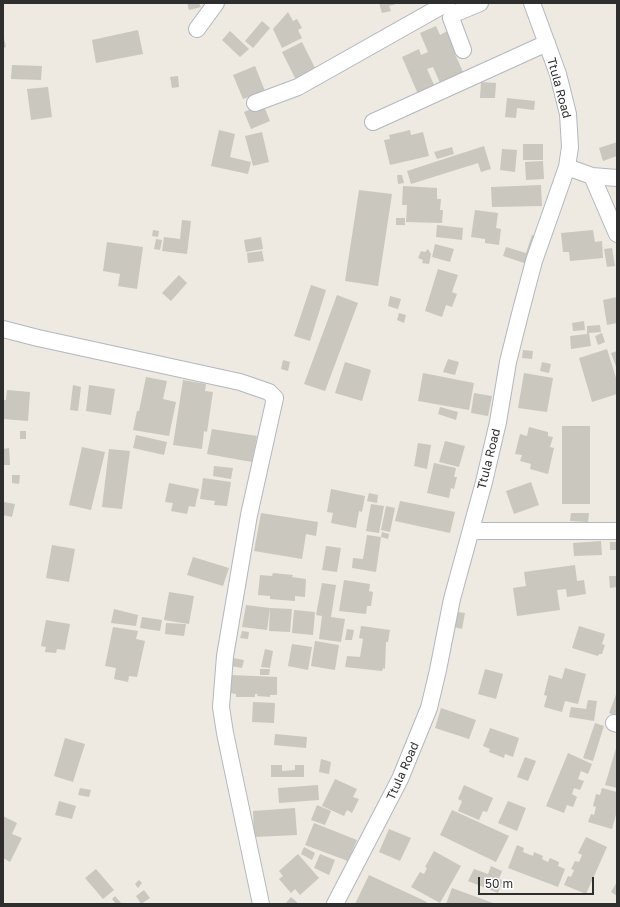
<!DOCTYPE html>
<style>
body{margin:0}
#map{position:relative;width:620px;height:907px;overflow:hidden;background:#eee9e1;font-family:"Golos Text",sans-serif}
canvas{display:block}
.frame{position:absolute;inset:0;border:4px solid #2e2e2e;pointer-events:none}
.scale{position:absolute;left:478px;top:877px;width:116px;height:18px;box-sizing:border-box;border:2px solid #2e2e2e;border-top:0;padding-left:5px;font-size:12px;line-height:14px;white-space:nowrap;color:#2e2e2e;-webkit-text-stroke:3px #fff;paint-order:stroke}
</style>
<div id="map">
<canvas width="620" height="907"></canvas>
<div class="frame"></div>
<div class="scale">50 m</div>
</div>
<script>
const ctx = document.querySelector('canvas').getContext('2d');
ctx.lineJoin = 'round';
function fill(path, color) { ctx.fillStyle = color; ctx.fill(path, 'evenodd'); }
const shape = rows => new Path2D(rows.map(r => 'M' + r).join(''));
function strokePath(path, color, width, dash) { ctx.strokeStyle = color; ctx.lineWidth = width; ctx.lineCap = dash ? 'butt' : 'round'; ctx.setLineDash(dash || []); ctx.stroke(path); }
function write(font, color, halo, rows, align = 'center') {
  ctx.font = font + ' "Golos Text",sans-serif'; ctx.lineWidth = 3; ctx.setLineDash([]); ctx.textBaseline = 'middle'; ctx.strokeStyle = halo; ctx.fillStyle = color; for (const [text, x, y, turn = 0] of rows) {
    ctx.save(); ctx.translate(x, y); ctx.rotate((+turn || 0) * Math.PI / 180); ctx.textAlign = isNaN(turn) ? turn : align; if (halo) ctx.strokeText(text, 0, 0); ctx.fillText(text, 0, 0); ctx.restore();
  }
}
fill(shape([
 [187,3,199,3,201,7,189,10],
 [379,3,399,3,389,6,391,11,382,13],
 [288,12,293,21,297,19,302,28,298,30,302,38,282,48,273,29],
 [262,21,270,28,253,48,245,41],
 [436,26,440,35,449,30,458,50,455,54,464,74,441,85,433,67,427,69,435,87,418,94,402,57,419,49,421,55,428,52,420,33],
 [138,30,143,54,96,63,92,40],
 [230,31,249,49,240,57,222,40],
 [3,34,6,47,3,48],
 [302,42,317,72,297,82,282,52],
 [12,65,42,66,41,80,11,79],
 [255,66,265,91,243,99,233,75],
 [178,76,179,87,172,88,170,77],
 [481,82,496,83,495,98,480,98],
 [48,87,52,117,31,120,27,89],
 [507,98,535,101,534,110,517,108,516,118,505,117],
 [263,104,270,121,251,129,244,112],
 [219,130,235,134,230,157,251,162,248,174,211,166],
 [410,130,411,135,423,132,429,156,390,165,384,140,390,139,389,135],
 [262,132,269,162,253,166,245,136],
 [617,142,617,156,603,161,599,148],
 [523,144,543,144,543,160,523,160],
 [484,146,491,169,481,172,478,163,411,184,407,171],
 [452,147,454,154,437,159,434,152],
 [502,149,517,150,515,172,500,170],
 [543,161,544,179,526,180,525,162],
 [397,175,402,175,404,183,398,184],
 [541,185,542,206,492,207,491,187],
 [403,186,437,188,437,199,441,199,440,210,443,210,442,223,406,222,407,205,402,205],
 [359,190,392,194,378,286,345,281],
 [475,210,498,213,496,228,501,229,499,245,485,243,485,239,471,237],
 [396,218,405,218,405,225,396,225],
 [182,220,191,221,187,254,162,251,164,237,180,239],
 [437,225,463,228,462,240,436,237],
 [153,230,159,231,158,237,152,236],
 [593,230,595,242,602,241,603,258,570,261,569,252,563,252,561,233],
 [532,235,536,236,527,264,503,256,506,247,526,253],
 [261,237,263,249,246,252,244,240],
 [156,239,162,240,160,250,154,249],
 [107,242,143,247,137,289,118,286,120,274,103,271],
 [435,244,454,249,450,262,432,257],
 [612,248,615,266,607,267,604,249],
 [428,249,431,254,429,264,422,263,423,260,418,258,421,251,425,252],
 [262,251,264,261,248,263,247,253],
 [438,269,458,275,452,292,457,294,452,307,446,305,442,317,425,311],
 [179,275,187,283,171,301,162,293],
 [311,285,326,290,310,341,294,336],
 [337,295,358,303,325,391,304,384],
 [390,296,401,299,398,309,388,306],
 [617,297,617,323,607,325,603,300],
 [399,313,406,315,404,323,397,320],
 [584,321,585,330,573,331,572,323],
 [600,325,601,332,589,333,591,346,571,349,570,336,587,334,587,326],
 [602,333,605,342,598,345,595,336],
 [607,349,617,381,617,394,592,402,579,358],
 [523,350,533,351,532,359,522,358],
 [617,351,617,369,611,353],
 [448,359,459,362,455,375,443,372],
 [283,360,290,362,288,371,281,369],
 [345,362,371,370,362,401,335,393],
 [542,362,551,364,549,373,540,371],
 [423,373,474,383,469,410,418,401],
 [524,373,553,378,547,412,518,408],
 [146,377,167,381,163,399,176,402,169,436,133,430,137,411,139,411],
 [183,380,206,384,205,391,213,392,207,432,204,431,202,449,173,445],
 [73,385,81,387,78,411,70,410],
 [89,385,115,389,111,415,86,411],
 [7,390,30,392,28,421,3,419,3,400,6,400],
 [474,393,492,396,488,416,471,413],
 [440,407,458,412,456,420,438,414],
 [562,426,590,426,590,504,562,504],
 [529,427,548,432,548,436,553,437,550,447,554,448,548,474,530,469,531,464,520,461,522,455,515,454,520,434,527,436],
 [212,429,257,436,252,462,207,454],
 [20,431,26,431,26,439,20,439],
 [136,435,167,442,164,455,133,448],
 [445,441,465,446,459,467,439,462],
 [418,443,431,445,427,469,414,466],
 [82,447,105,452,91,510,69,505],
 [9,448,10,465,3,465,3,449],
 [109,449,130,451,122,509,102,507],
 [434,463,456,468,454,477,457,477,454,489,451,488,449,498,427,493],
 [214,466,233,468,231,479,213,476],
 [12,475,20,475,19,484,12,483],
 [203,478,231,482,227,506,214,505,215,501,200,499],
 [531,482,539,505,514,514,506,491],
 [169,483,199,489,195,507,189,506,187,514,171,511,173,503,165,502],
 [331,489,365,496,362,512,359,511,356,528,331,523,333,513,327,512],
 [369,493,378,495,377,503,367,501],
 [400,501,455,512,450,533,395,521],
 [4,502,15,504,12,517,3,515],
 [371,504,384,506,379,533,366,531],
 [386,506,395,508,390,532,381,530],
 [261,513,318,522,316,536,306,534,302,559,254,551],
 [571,513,589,513,588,522,570,521],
 [382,532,389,534,388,539,381,537],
 [367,535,381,537,376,572,352,568,353,558,363,559],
 [601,541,602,555,574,556,573,543],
 [610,542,617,542,617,550,610,550],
 [52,545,75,549,69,582,46,578],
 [326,546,341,548,337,572,322,570],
 [193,557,229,568,223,586,187,575],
 [575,565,577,581,584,580,586,594,567,597,566,589,557,590,560,610,517,616,513,588,526,586,524,572],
 [273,573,293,575,292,577,306,579,305,597,295,596,295,601,270,599,270,596,258,595,260,575,272,576],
 [609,576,617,576,617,587,610,588],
 [344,580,370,584,369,591,373,592,371,606,367,606,366,614,339,611],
 [322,583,336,585,331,617,345,619,341,642,319,639,322,616,316,615],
 [169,592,194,596,189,624,164,620],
 [246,605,270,608,267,630,242,627],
 [270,608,292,609,290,632,269,631],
 [114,609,138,615,136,626,111,623],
 [294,610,315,612,313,635,292,633],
 [457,612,465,613,462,629,454,627],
 [142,617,162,620,160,631,140,628],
 [46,620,70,624,65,650,57,649,56,653,45,652,46,647,41,646],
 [166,623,186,624,184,636,165,634],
 [361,626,390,630,388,642,386,642,385,669,383,668,382,671,345,667,347,656,360,657,363,639,359,638],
 [579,626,605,634,602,644,605,645,602,654,599,654,598,656,572,648],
 [113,627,138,631,136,639,145,641,137,677,129,676,128,682,114,679,116,668,105,666],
 [347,629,354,630,352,640,345,640],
 [242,631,249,632,248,639,240,638],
 [315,641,339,645,335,670,311,666],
 [292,644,312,647,308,670,288,666],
 [265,649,273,651,270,668,261,667],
 [233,658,244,660,242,668,231,666],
 [565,668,586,674,578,704,565,701,562,712,544,707,547,696,544,695,549,675,562,679],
 [260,669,270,669,269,675,260,675],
 [485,669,503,674,496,699,478,694],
 [231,675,277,677,277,695,270,695,270,697,257,696,258,694,255,694,255,697,236,697,236,694,230,693],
 [617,692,617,716,609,713],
 [588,700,597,701,594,721,569,717,571,707,586,709],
 [253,702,275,703,274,723,252,722],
 [441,708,476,720,469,739,435,728],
 [595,723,604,726,593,761,583,758],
 [490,728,519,738,513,757,505,754,504,758,489,752,490,749,483,746],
 [275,734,307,737,306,748,274,745],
 [65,738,85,744,73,782,54,776],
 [617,745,617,788,605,785],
 [568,753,592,764,588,774,581,771,578,779,584,781,580,790,574,788,572,794,577,797,573,807,567,805,564,813,546,806],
 [525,757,536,761,528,781,517,777],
 [321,759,331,762,329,774,319,772],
 [271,765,282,765,282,771,295,770,295,765,304,765,304,777,271,777],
 [335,779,357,789,353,797,359,799,352,813,347,810,344,816,322,806],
 [318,785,319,800,279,803,278,788],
 [464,785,493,798,487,812,483,811,479,820,458,811,462,801,458,799],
 [80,788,91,790,89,797,78,795],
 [602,788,617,792,617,811,612,829,588,822,591,814,594,815,596,807,593,806,596,794,600,795],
 [59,801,76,806,72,819,55,815],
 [508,801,526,808,517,831,498,823],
 [317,805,331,811,325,825,311,820],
 [295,808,297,835,254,837,253,811],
 [452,810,509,836,496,862,440,835],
 [3,816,17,823,12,834,22,838,10,862,3,858],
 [314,823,357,840,348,861,305,845],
 [389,829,411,838,400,861,379,852],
 [586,837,607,847,586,894,564,885,568,876,571,877,574,870,571,869,575,861,579,862,582,855,578,853],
 [517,845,524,848,523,852,533,856,534,852,543,856,542,859,548,862,550,858,559,862,558,866,565,869,558,887,508,868],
 [304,847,315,853,312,860,301,854],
 [434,851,461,866,440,903,411,887,420,872,424,874,427,868,425,867],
 [298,854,319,878,300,895,295,889,291,893,279,879,283,876,279,871],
 [320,854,335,860,329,875,314,868],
 [491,866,502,871,499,879,503,880,498,893,468,881,474,869,488,874],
 [96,869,114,890,103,899,85,878],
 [369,875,427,902,426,904,355,904],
 [139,880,142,883,138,888,135,884],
 [617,882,617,896,611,892],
 [452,888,493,903,493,904,446,904],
 [144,890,150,898,141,904,136,896],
 [115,896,122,904,116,904,112,899],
 [291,897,299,904,285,904]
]), '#cac7bf');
const minor = shape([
 [197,29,216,3],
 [463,50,451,18,456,13,480,3],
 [255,103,298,87,447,3],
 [373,122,547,43],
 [567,167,592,176,617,234],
 [592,176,617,178],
 [3,329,38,338,240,382,269,392,275,398,249,515,225,656,221,707,225,733,261,904],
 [471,531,617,531],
 [614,723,617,724],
 [335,904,400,779,429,708,438,670,452,599,484,482,498,422,508,362,520,314,534,261,567,167,570,147,568,114,558,74,532,3]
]);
strokePath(minor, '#b4b7c0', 18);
strokePath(minor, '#fff', 16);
write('12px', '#2e2e2e', '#fff', [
 ["Ttula Road",559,88,75],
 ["Ttula Road",489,459,-76],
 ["Ttula Road",403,771,-66]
]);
</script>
